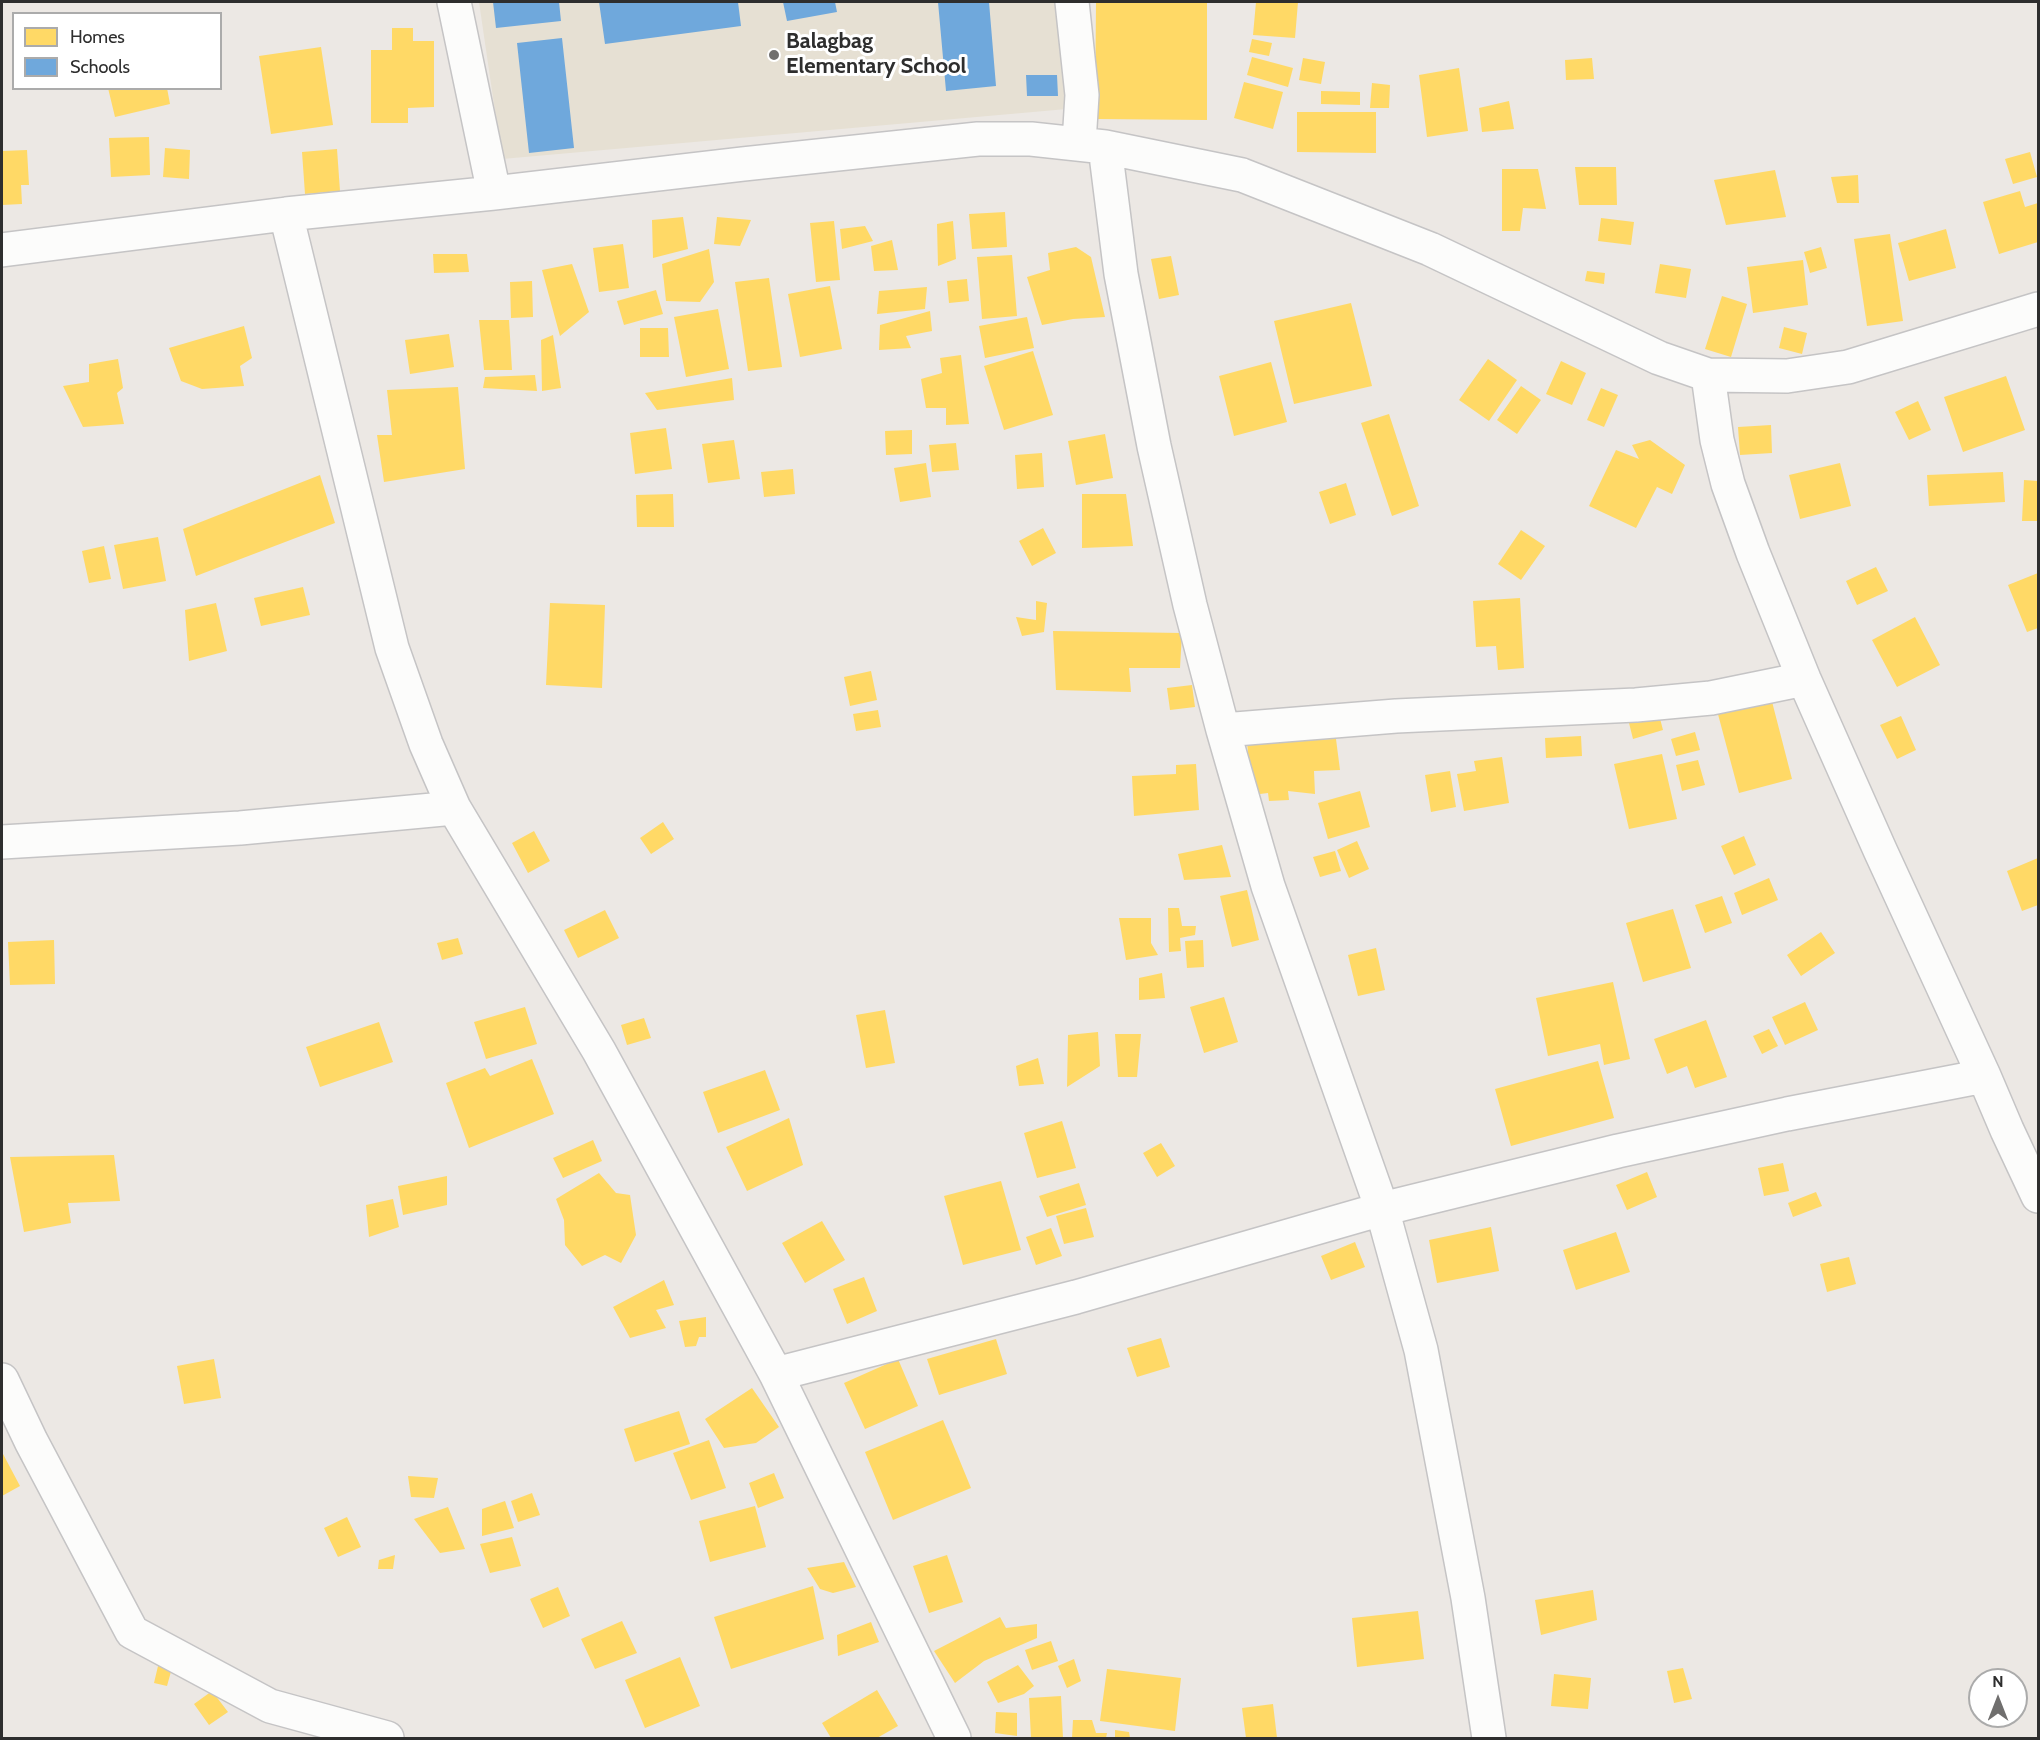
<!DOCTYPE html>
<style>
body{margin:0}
#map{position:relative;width:2040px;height:1740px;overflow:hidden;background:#ece8e4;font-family:Cabin,sans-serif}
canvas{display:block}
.frame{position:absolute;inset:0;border:3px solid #2e2e2e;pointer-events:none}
.legend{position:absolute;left:12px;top:12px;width:210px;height:78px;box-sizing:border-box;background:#fff;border:2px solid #ababab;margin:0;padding:8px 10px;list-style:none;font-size:18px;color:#2e2e2e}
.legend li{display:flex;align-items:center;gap:12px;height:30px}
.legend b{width:30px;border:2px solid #ababab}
.north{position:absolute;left:1968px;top:1668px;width:60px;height:60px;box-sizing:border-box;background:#fff;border:2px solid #ababab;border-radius:50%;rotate:0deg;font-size:16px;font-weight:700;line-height:24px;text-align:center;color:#2e2e2e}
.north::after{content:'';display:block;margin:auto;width:21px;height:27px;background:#706f6e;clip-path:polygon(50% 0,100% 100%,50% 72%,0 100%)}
</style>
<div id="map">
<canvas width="2040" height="1740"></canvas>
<div class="frame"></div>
<ul class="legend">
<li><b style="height:16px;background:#ffd966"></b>Homes</li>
<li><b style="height:16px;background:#6fa8dc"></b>Schools</li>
</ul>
<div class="north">N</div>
</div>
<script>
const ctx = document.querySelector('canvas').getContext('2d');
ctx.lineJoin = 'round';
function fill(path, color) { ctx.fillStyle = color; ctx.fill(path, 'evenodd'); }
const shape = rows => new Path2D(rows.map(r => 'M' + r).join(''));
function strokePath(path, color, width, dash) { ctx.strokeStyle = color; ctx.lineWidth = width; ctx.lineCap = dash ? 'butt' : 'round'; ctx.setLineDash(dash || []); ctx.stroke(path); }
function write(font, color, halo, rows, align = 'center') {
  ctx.font = font + ' Cabin,sans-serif'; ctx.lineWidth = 6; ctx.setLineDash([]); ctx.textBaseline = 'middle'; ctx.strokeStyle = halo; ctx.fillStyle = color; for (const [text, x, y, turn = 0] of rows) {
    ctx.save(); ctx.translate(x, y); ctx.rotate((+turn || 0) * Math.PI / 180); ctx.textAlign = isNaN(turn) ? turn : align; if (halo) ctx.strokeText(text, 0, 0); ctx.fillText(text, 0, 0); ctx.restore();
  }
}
fill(shape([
 [479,2,1055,2,1067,109,502,159]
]), '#e6e0d3');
fill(shape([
 [1096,2,1207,2,1207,120,1095,119],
 [1256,2,1298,2,1295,38,1253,35],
 [392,28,413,28,413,41,434,41,434,107,408,108,408,123,371,123,371,50,392,50],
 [1252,39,1272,43,1269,56,1249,52],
 [321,47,333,125,271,134,259,56],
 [1252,57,1293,68,1288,87,1247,75],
 [1303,58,1325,62,1321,84,1299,80],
 [1592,58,1594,79,1566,80,1565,60],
 [1459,68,1468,131,1427,137,1419,75],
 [1244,82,1283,92,1273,129,1234,118],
 [1372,83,1390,85,1389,108,1370,108],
 [108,88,167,88,170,104,115,117],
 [1321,91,1360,92,1360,105,1321,104],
 [1509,101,1514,129,1482,132,1479,108],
 [1297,112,1376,112,1376,153,1297,152],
 [149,137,150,175,111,177,109,138],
 [165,148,190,150,189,179,163,177],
 [337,149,340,191,305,194,302,152],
 [27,150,29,185,21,185,22,204,2,205,2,151],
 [2030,152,2037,177,2013,184,2005,159],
 [1575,167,1616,167,1617,205,1579,205],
 [1502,169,1538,169,1546,209,1523,208,1520,231,1502,231],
 [1775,170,1786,217,1726,225,1714,180],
 [1858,175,1859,203,1837,203,1831,177],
 [2020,191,2025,207,2038,203,2038,242,1999,254,1983,202],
 [1005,212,1007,247,972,249,969,214],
 [683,217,688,249,653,258,652,220],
 [717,217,751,220,740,246,714,244],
 [1601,218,1634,222,1631,245,1598,241],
 [834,221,840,280,816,282,810,223],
 [953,221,956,259,938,266,937,224],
 [865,226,873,241,842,249,840,229],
 [1946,229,1956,268,1909,281,1898,243],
 [1890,234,1903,321,1867,326,1854,239],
 [892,240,898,270,874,271,871,246],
 [623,244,629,288,599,292,593,248],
 [1076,247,1091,257,1105,317,1073,319,1042,325,1027,277,1050,270,1048,253],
 [1821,247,1827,268,1810,273,1804,252],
 [709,249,714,282,700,302,666,301,662,264],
 [433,254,467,254,469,272,434,273],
 [1012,255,1017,316,982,319,977,257],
 [1171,256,1179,295,1159,299,1151,259],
 [1803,260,1808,305,1753,313,1747,267],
 [572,264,589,312,560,336,542,270],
 [1660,264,1691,269,1686,298,1655,293],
 [1587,271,1605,273,1604,284,1585,281],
 [769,278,782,367,748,371,735,282],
 [967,279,969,301,949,303,947,281],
 [532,281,533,317,511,318,510,282],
 [830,286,842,349,800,357,788,294],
 [927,287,925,309,877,314,879,291],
 [656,290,663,314,624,325,617,301],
 [1722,296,1747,304,1731,357,1705,349],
 [1351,303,1372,386,1294,404,1274,321],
 [718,309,729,369,686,377,674,317],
 [930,311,932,331,906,336,911,348,879,350,880,325],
 [1027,317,1034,348,985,358,979,326],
 [479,320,509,320,512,370,484,370],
 [244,326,252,358,240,366,244,386,202,389,181,381,169,348],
 [1784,327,1807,333,1802,354,1779,348],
 [640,328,668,328,669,357,640,357],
 [449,334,454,367,410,374,405,340],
 [553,335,561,388,542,391,541,340],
 [1033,351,1053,415,1004,430,984,366],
 [961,355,969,424,946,425,946,408,926,408,921,379,942,373,940,358],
 [118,359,123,388,117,393,124,424,83,427,63,386,89,382,89,364],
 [1488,359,1517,380,1489,421,1459,400],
 [1561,361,1586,373,1572,405,1546,394],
 [1271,362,1287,422,1234,436,1219,376],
 [535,375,537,391,483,388,485,377],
 [2006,376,2025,430,1963,452,1944,397],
 [732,378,734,400,657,410,645,393],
 [1521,386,1541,400,1517,434,1497,420],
 [458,387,465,469,384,482,377,435,392,435,387,390],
 [1601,388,1618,395,1604,427,1587,420],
 [1918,401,1931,430,1909,440,1895,412],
 [1389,414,1419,506,1392,516,1361,423],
 [1771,425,1772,453,1740,455,1738,427],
 [666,428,672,469,635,474,630,433],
 [912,430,912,454,886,455,885,431],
 [1105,434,1113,478,1076,485,1068,441],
 [734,440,740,479,708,483,702,444],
 [1650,440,1685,465,1672,494,1657,487,1636,528,1589,506,1616,450,1639,459,1632,445],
 [956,443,959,470,932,472,929,445],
 [1042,453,1044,487,1017,489,1015,455],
 [926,463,931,497,900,502,894,468],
 [1840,463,1851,506,1800,519,1789,475],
 [793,469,795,494,764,497,761,472],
 [2003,472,2005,502,1929,506,1927,475],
 [320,475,335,523,196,576,183,529],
 [2024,480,2038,481,2038,521,2022,521],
 [1346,483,1356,515,1330,524,1319,492],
 [673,494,674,527,637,527,636,495],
 [1082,494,1126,494,1133,546,1082,548],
 [1043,528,1056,553,1032,566,1019,541],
 [1521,530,1545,546,1521,580,1498,564],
 [158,537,166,581,123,589,114,545],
 [104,546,111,579,89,583,82,551],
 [1876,567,1888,591,1857,605,1846,581],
 [2038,573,2038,628,2027,632,2008,585],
 [303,587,310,615,261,626,254,598],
 [1520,598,1524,668,1498,670,1496,646,1476,647,1473,601],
 [1036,601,1047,603,1044,632,1022,636,1016,617,1036,620],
 [216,603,227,651,189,661,185,610],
 [550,603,605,605,602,688,546,685],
 [1915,617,1940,665,1897,687,1872,640],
 [1053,631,1182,633,1180,668,1129,668,1131,692,1056,690],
 [871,671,877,700,850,706,844,677],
 [1192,685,1195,707,1170,710,1167,688],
 [1769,690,1792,779,1739,793,1715,703],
 [1657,707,1663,730,1633,739,1627,715],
 [878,710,881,727,856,731,853,714],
 [1901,716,1916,750,1897,759,1880,725],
 [1695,732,1700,750,1676,756,1671,739],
 [1581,736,1582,756,1546,758,1545,738],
 [1336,739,1340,770,1314,771,1315,794,1288,791,1289,800,1269,801,1268,793,1252,795,1247,742],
 [1662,754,1677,819,1629,829,1614,764],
 [1502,757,1509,803,1464,811,1457,774,1476,771,1474,761],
 [1698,760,1705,785,1682,791,1676,765],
 [1196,764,1199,810,1134,816,1132,776,1176,774,1176,765],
 [1450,771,1456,807,1431,812,1425,775],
 [1360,791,1370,827,1328,839,1318,803],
 [663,822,674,839,651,854,640,838],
 [534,831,550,861,528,873,512,843],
 [1744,836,1756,865,1734,875,1721,846],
 [1357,841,1369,869,1349,878,1337,850],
 [1222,845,1231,877,1184,880,1178,854],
 [1335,851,1341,871,1320,877,1313,857],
 [2038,858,2038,905,2022,911,2007,871],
 [1769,878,1778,900,1742,915,1734,893],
 [1247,890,1259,940,1232,947,1220,896],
 [1722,896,1732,923,1705,933,1695,905],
 [1168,908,1179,908,1182,926,1196,926,1195,935,1180,938,1181,951,1169,952],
 [1673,909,1691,968,1643,982,1626,923],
 [605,910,619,938,578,958,564,930],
 [1119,918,1151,918,1151,943,1158,955,1126,960],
 [1821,932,1835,953,1801,976,1787,955],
 [458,938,463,954,442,960,437,943],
 [54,940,55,984,10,985,8,942],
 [1203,940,1204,967,1187,968,1185,941],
 [1376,948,1385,990,1358,996,1348,955],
 [1162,973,1165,998,1139,1000,1139,978],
 [1613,982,1630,1059,1604,1065,1600,1044,1548,1056,1536,998],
 [1224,997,1238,1042,1204,1053,1190,1007],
 [1805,1002,1818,1030,1785,1045,1772,1017],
 [525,1007,537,1044,486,1059,474,1022],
 [885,1010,895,1063,866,1068,856,1015],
 [644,1018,651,1038,627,1045,621,1025],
 [1706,1020,1727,1077,1695,1088,1687,1066,1667,1074,1654,1039],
 [379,1022,393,1062,320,1087,306,1047],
 [1769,1029,1778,1046,1762,1054,1753,1036],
 [1098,1032,1100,1066,1067,1087,1068,1035],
 [1115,1034,1141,1034,1137,1077,1118,1077],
 [1038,1058,1044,1084,1019,1086,1016,1066],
 [532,1059,554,1114,469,1148,446,1083,485,1068,490,1076],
 [1598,1061,1614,1118,1511,1146,1495,1089],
 [765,1070,780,1110,718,1133,703,1092],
 [789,1118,803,1165,747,1191,726,1147],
 [1062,1121,1076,1168,1037,1178,1024,1133],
 [593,1140,602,1161,563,1178,553,1158],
 [1161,1143,1175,1166,1157,1177,1143,1153],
 [114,1155,120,1201,68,1203,71,1223,24,1232,10,1157],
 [1783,1163,1789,1191,1764,1196,1758,1168],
 [1647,1172,1657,1197,1627,1210,1616,1185],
 [599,1173,616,1193,630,1195,636,1235,621,1263,605,1255,582,1266,565,1245,564,1220,556,1199],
 [447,1176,447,1205,403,1215,398,1186],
 [1001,1181,1021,1250,963,1265,944,1196],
 [1079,1183,1086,1205,1047,1217,1039,1196],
 [1816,1192,1822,1206,1793,1217,1788,1203],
 [393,1199,399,1227,369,1237,366,1205],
 [1086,1208,1094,1237,1064,1244,1056,1216],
 [822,1221,845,1260,805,1283,782,1243],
 [1491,1227,1499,1271,1437,1283,1429,1240],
 [1051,1228,1062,1256,1036,1265,1026,1237],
 [1616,1232,1630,1272,1576,1290,1563,1250],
 [1355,1242,1365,1267,1331,1280,1321,1256],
 [1849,1257,1856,1284,1827,1292,1820,1264],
 [864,1277,877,1311,847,1324,833,1289],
 [664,1280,674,1305,656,1310,666,1328,630,1338,613,1307],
 [706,1317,706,1337,699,1337,696,1346,685,1347,679,1321],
 [1161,1338,1170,1367,1137,1377,1127,1348],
 [996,1339,1007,1374,939,1395,927,1359],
 [214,1359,221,1398,184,1404,177,1366],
 [898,1359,918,1406,865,1429,844,1383],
 [752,1388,779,1427,756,1443,724,1448,705,1419],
 [679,1411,690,1444,635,1462,624,1429],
 [943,1420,971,1488,893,1520,865,1452],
 [709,1440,726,1488,691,1500,673,1453],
 [2,1452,20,1486,2,1496],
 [774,1473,784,1498,758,1508,749,1483],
 [408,1476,438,1478,434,1498,411,1497],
 [532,1493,540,1515,518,1522,511,1501],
 [505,1501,514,1528,482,1536,482,1509],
 [755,1506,766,1547,710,1562,699,1521],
 [448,1507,465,1549,440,1553,414,1519],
 [347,1517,361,1547,338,1557,324,1528],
 [512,1537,521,1566,490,1573,480,1544],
 [395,1555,393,1569,378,1569,379,1560],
 [947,1555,963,1602,929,1613,913,1566],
 [844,1562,856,1587,833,1593,820,1589,807,1568],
 [813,1586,824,1639,731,1669,714,1617],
 [558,1587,570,1616,543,1628,530,1599],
 [1593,1590,1597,1620,1541,1635,1535,1600],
 [1418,1611,1424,1659,1357,1667,1352,1618],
 [1000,1617,1006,1628,1037,1624,1037,1638,984,1661,955,1683,934,1651],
 [622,1621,637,1653,595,1669,581,1639],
 [871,1622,879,1642,838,1656,837,1635],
 [1051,1641,1058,1661,1032,1670,1025,1650],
 [680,1657,700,1706,645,1728,625,1680],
 [1074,1659,1081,1681,1067,1688,1058,1666],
 [1018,1665,1034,1686,1024,1694,998,1703,987,1682],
 [158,1666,172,1668,167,1686,154,1683],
 [1683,1668,1692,1699,1674,1703,1667,1671],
 [1107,1669,1181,1678,1175,1731,1100,1721],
 [1554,1674,1591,1678,1588,1709,1551,1706],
 [877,1690,898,1726,877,1738,831,1738,822,1723],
 [212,1691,228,1712,209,1725,194,1704],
 [1061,1696,1063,1738,1031,1738,1029,1698],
 [1273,1704,1277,1738,1246,1738,1242,1708],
 [996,1712,1017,1713,1017,1736,995,1733],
 [1073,1720,1092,1720,1096,1733,1107,1733,1106,1738,1072,1738],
 [1115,1730,1129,1732,1130,1738,1115,1738]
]), '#ffd966');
fill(shape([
 [493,2,559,2,561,21,496,28],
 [599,2,738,2,741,26,605,44],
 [783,2,835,2,837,12,787,21],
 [938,2,989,2,996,86,946,91],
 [562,38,574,148,529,153,517,43],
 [1026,75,1057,75,1058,96,1027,96]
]), '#6fa8dc');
const minor = shape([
 [454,2,494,193],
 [1072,2,1082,95,1079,143],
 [1105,147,1121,274,1154,446,1190,605,1223,730,1268,886,1382,1209,1421,1350,1468,1598,1489,1738],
 [286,214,392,648,426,744,454,808,599,1051,776,1374,954,1738],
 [2,250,286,214,494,193,743,164,978,139,1031,139,1105,147,1242,175,1430,249,1659,358,1708,375,1787,376,1848,367,2038,309],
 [1708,375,1717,440,1728,484,1753,553,1804,679,1880,850,1984,1076,2007,1130,2038,1196],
 [1223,730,1396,716,1636,705,1711,698,1804,679],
 [2,842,240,828,454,808],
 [776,1374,1076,1297,1382,1209,1618,1151,1787,1114,1984,1076],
 [2,1380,31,1441,132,1632,270,1706,387,1738]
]);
strokePath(minor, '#c5c4c5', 36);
strokePath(minor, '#fcfcfb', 33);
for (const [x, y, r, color] of [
 [774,55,6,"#706f6e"]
]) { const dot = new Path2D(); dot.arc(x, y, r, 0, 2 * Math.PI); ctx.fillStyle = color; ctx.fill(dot); strokePath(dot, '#fff', 2); }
write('bold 22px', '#2e2e2e', '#fff', [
 ["Balagbag",786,42],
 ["Elementary School",786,67]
], 'left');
</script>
